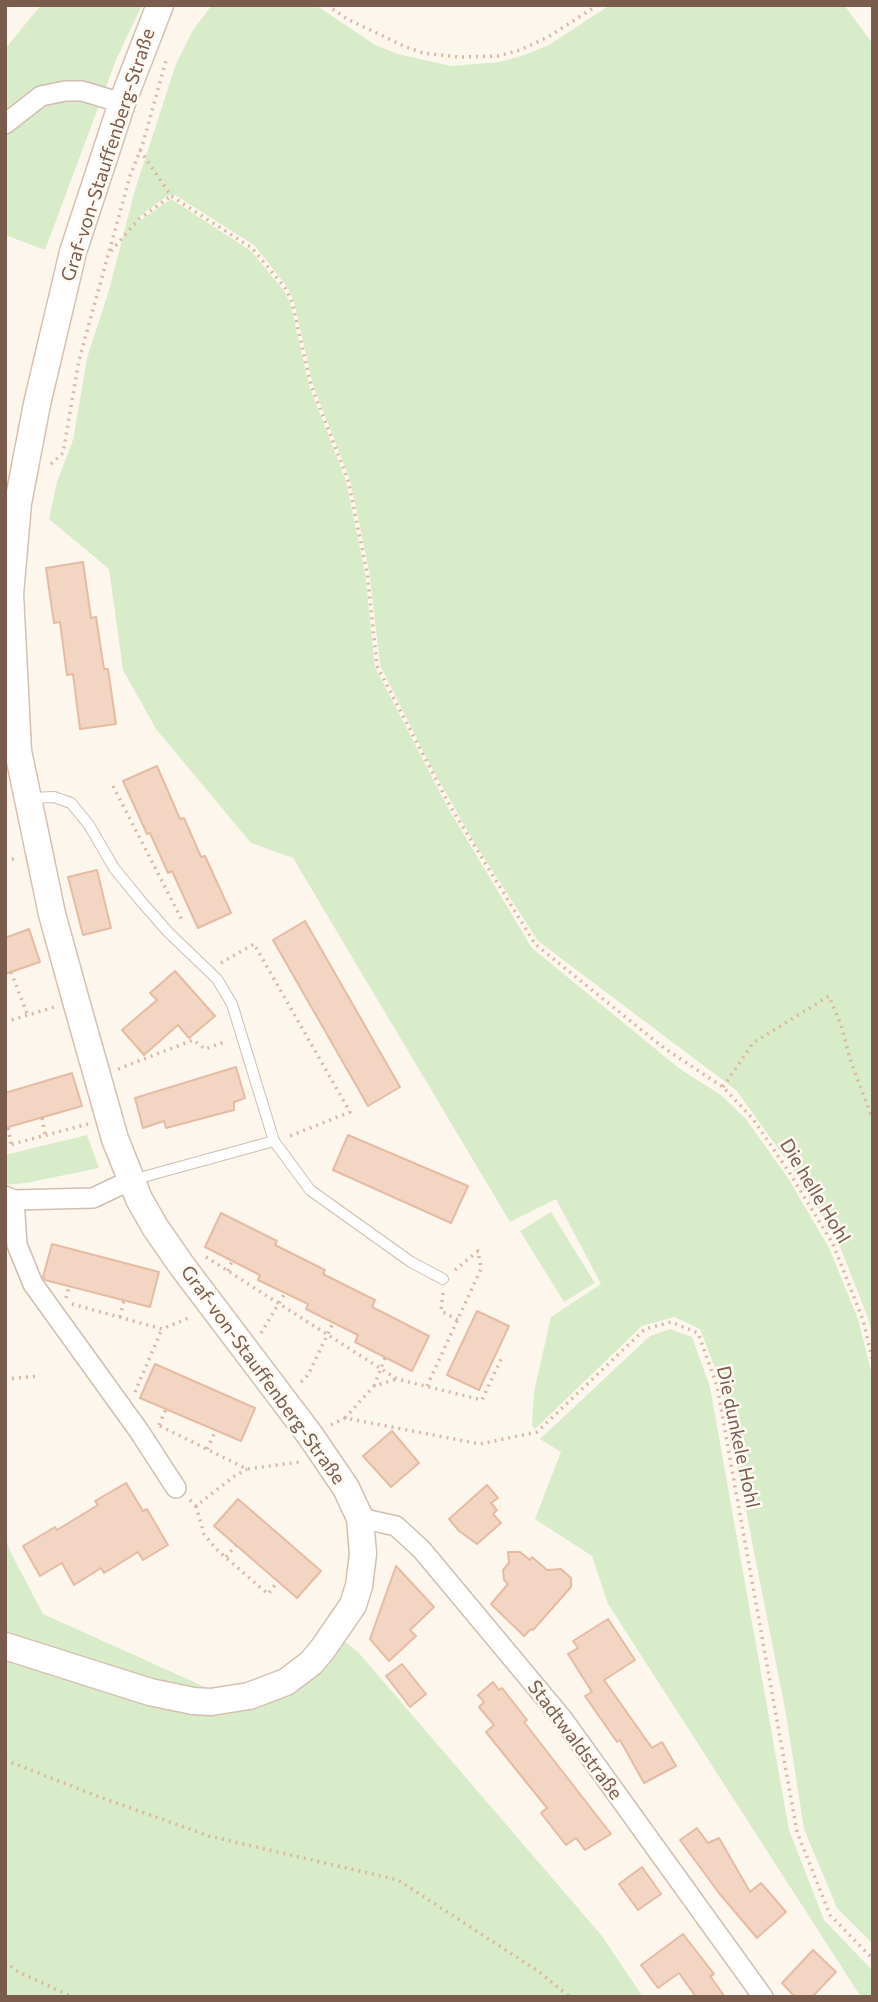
<!DOCTYPE html>
<meta charset="utf-8">
<style>
body{margin:0}
#map{position:relative;width:878px;height:2002px;overflow:hidden;background:#fdf6ec;font-family:Commissioner,sans-serif}
canvas{display:block}
.frame{position:absolute;inset:0;border:7px solid #7a5c4d;pointer-events:none}
</style>
<div id="map">
<canvas width="878" height="2002"></canvas>
<div class="frame"></div>
</div>
<script>
const ctx = document.querySelector('canvas').getContext('2d');
ctx.lineJoin = 'round';
function fill(path, color) { ctx.fillStyle = color; ctx.fill(path, 'evenodd'); }
const shape = rows => new Path2D(rows.map(r => 'M' + r).join(''));
function strokePath(path, color, width, dash) { ctx.strokeStyle = color; ctx.lineWidth = width; ctx.lineCap = dash ? 'butt' : 'round'; ctx.setLineDash(dash || []); ctx.stroke(path); }
function write(font, color, halo, rows, align = 'center') {
  ctx.font = font + ' Commissioner,sans-serif'; ctx.lineWidth = 5; ctx.setLineDash([]); ctx.textBaseline = 'middle'; ctx.strokeStyle = halo; ctx.fillStyle = color; for (const [text, x, y, turn = 0] of rows) {
    ctx.save(); ctx.translate(x, y); ctx.rotate((+turn || 0) * Math.PI / 180); ctx.textAlign = isNaN(turn) ? turn : align; if (halo) ctx.strokeText(text, 0, 0); ctx.fillText(text, 0, 0); ctx.restore();
  }
}
fill(shape([
 [41,5,142,5,116,60,45,250,5,235,5,49],
 [212,5,316,5,375,45,398,54,451,66,499,62,522,56,549,45,610,5,844,5,873,44,873,1340,868,1318,837,1239,788,1162,736,1090,538,941,475,844,429,763,380,665,369,570,350,480,313,385,294,302,288,288,254,245,175,195,167,196,139,217,138,222,171,199,251,251,284,291,290,302,309,385,346,481,365,572,375,667,448,808,532,948,680,1069,721,1095,746,1119,788,1178,829,1248,858,1319,873,1379,873,1944,837,1908,804,1829,786,1714,721,1384,700,1329,674,1317,642,1326,535,1429,532,1425,534,1392,551,1317,601,1284,556,1199,510,1222,293,858,251,843,156,729,123,670,109,569,49,519,57,482,73,440,87,358,109,290,135,190,176,64,193,30],
 [87,1135,99,1168,26,1183,5,1185,5,1155],
 [551,1212,595,1283,564,1302,520,1231],
 [670,1329,692,1337,710,1387,789,1830,824,1920,873,1971,873,1997,861,1997,608,1604,592,1556,535,1519,561,1452,540,1439,650,1336],
 [5,1535,10,1551,43,1614,214,1691,246,1686,280,1671,302,1655,326,1627,358,1652,602,1936,643,1997,5,1997]
]), '#d8ecc9');
const building = shape([
 [83,562,91,618,96,617,104,669,108,669,116,724,80,729,73,674,67,675,60,622,54,623,46,568,83,562],
 [157,766,180,819,184,818,201,857,205,856,231,913,198,928,172,871,168,873,150,833,147,834,123,781,157,766],
 [97,870,111,928,83,935,68,877,97,870],
 [305,921,400,1087,368,1106,273,940,305,921],
 [29,929,40,962,5,974,5,938,29,929],
 [175,971,215,1016,189,1038,178,1025,144,1055,122,1030,157,1000,150,993,175,971],
 [236,1067,245,1098,234,1102,234,1110,166,1128,164,1121,143,1128,135,1098,236,1067],
 [72,1073,82,1106,5,1128,5,1093,72,1073],
 [348,1135,468,1186,451,1223,333,1170,348,1135],
 [221,1213,277,1241,275,1245,325,1270,323,1274,375,1300,372,1307,429,1336,412,1371,355,1342,358,1335,306,1309,308,1304,258,1280,260,1275,205,1247,221,1213],
 [52,1244,159,1272,150,1307,45,1280,43,1277,52,1244],
 [477,1311,509,1326,479,1390,447,1375,477,1311],
 [155,1364,255,1408,241,1441,140,1398,155,1364],
 [392,1431,419,1463,391,1487,363,1456,392,1431],
 [126,1483,143,1511,147,1509,168,1545,143,1560,138,1552,104,1573,101,1568,74,1585,62,1563,40,1576,23,1546,55,1527,57,1530,98,1505,95,1501,126,1483],
 [487,1485,498,1498,491,1503,497,1510,493,1514,501,1523,477,1544,459,1531,449,1519,487,1485],
 [238,1499,321,1571,297,1598,214,1526,238,1499],
 [508,1552,520,1552,530,1560,532,1557,547,1570,561,1569,571,1578,571,1587,533,1630,531,1629,524,1636,491,1604,508,1584,504,1580,503,1570,509,1563,508,1552],
 [396,1566,434,1607,410,1630,416,1636,389,1661,370,1639,396,1566],
 [608,1619,635,1660,604,1680,652,1748,662,1742,676,1766,644,1783,620,1740,617,1742,585,1696,592,1692,568,1654,578,1648,573,1641,608,1619],
 [402,1664,426,1694,410,1707,386,1676,402,1664],
 [493,1682,499,1690,502,1688,527,1720,524,1722,611,1834,585,1850,576,1838,566,1845,541,1813,547,1808,486,1732,494,1725,479,1707,484,1702,478,1695,493,1682],
 [697,1828,708,1843,719,1838,750,1892,761,1883,786,1912,757,1938,719,1893,680,1840,697,1828],
 [642,1867,661,1894,638,1910,619,1884,642,1867],
 [683,1934,714,1974,710,1976,725,1997,696,1997,679,1973,658,1988,641,1965,683,1934],
 [813,1950,836,1972,812,1997,795,1997,782,1983,813,1950]
]);
fill(building, '#f3d5c3');
strokePath(building, '#e6bba3', 2);
const lane = shape([
 [30,798,54,797,71,803,89,825,114,868,140,900,168,932,217,979,232,1004,274,1141,310,1190,411,1262,443,1279],
 [132,1180,274,1141]
]);
const street = shape([
 [5,124,41,96,65,91,82,91,122,103],
 [5,1196,14,1200,93,1198,131,1180],
 [14,1200,17,1245,33,1284,139,1431,176,1488],
 [360,1518,396,1526,422,1550,562,1718,763,1997]
]);
const secondary = shape([
 [5,1646,150,1692,193,1701,211,1702,249,1696,286,1682,311,1663,322,1650,353,1605,359,1586,363,1554,360,1518,346,1488,310,1435,182,1266,155,1227,139,1199,115,1139,76,1001,52,914,18,751,10,594,18,503,37,404,73,252,122,103,160,5]
]);
strokePath(lane, '#d1beb0', 12);
strokePath(street, '#d1beb0', 22);
strokePath(secondary, '#d6c0b0', 29);
strokePath(shape([
 [327,5,347,19,406,47,423,53,460,57,498,56,520,50,548,37,598,5],
 [140,150,171,196,252,248,286,289,292,302,311,385,348,480,367,572,377,666,450,806,535,944,664,1048,723,1087,753,1119,789,1172,833,1244,863,1320,873,1362],
 [111,251,139,219,171,196],
 [51,464,63,453,79,360,130,176,143,143,167,57],
 [113,786,183,922],
 [5,861,17,858],
 [221,963,254,944,350,1112,290,1136],
 [11,972,28,1016],
 [5,1022,54,1007],
 [118,1069,193,1040,205,1049,227,1041],
 [723,1087,753,1043,829,996,841,1025,851,1062,873,1120],
 [42,1118,45,1135],
 [8,1128,11,1144],
 [5,1146,88,1124],
 [206,1257,397,1379,482,1400,503,1355],
 [228,1271,232,1261],
 [443,1293,441,1311,458,1320],
 [66,1298,69,1286],
 [72,1304,162,1329,191,1317],
 [120,1317,124,1300],
 [261,1333,285,1293],
 [5,1379,40,1376],
 [301,1382,308,1375,333,1323],
 [374,1386,385,1358],
 [427,1386,481,1269,478,1251,455,1270],
 [135,1392,162,1329],
 [345,1418,374,1386,397,1379],
 [159,1425,166,1409],
 [331,1425,345,1418,480,1444,537,1432,645,1329,671,1322,698,1333,717,1386,797,1832,830,1915,873,1959],
 [160,1426,247,1469,300,1462],
 [207,1449,216,1430],
 [190,1500,196,1506,233,1477,247,1469],
 [196,1506,204,1534,216,1549,268,1594,278,1581],
 [226,1557,236,1545],
 [5,1760,97,1796,209,1836,398,1880,538,1971,570,1997],
 [5,1962,17,1971,72,1997]
]), '#d9b8a5', 3.5, [2, 5]);
strokePath(lane, '#fff', 10);
strokePath(street, '#fff', 19);
strokePath(secondary, '#fff', 26);
write('19px', '#7a5c4d', '#fffaf3', [
 ["Graf-von-Stauffenberg-Straße",108,155,-72],
 ["Die helle Hohl",815,1191,59],
 ["Graf-von-Stauffenberg-Straße",263,1375,54],
 ["Die dunkele Hohl",738,1437,78],
 ["Stadtwaldstraße",575,1740,53]
]);
</script>
